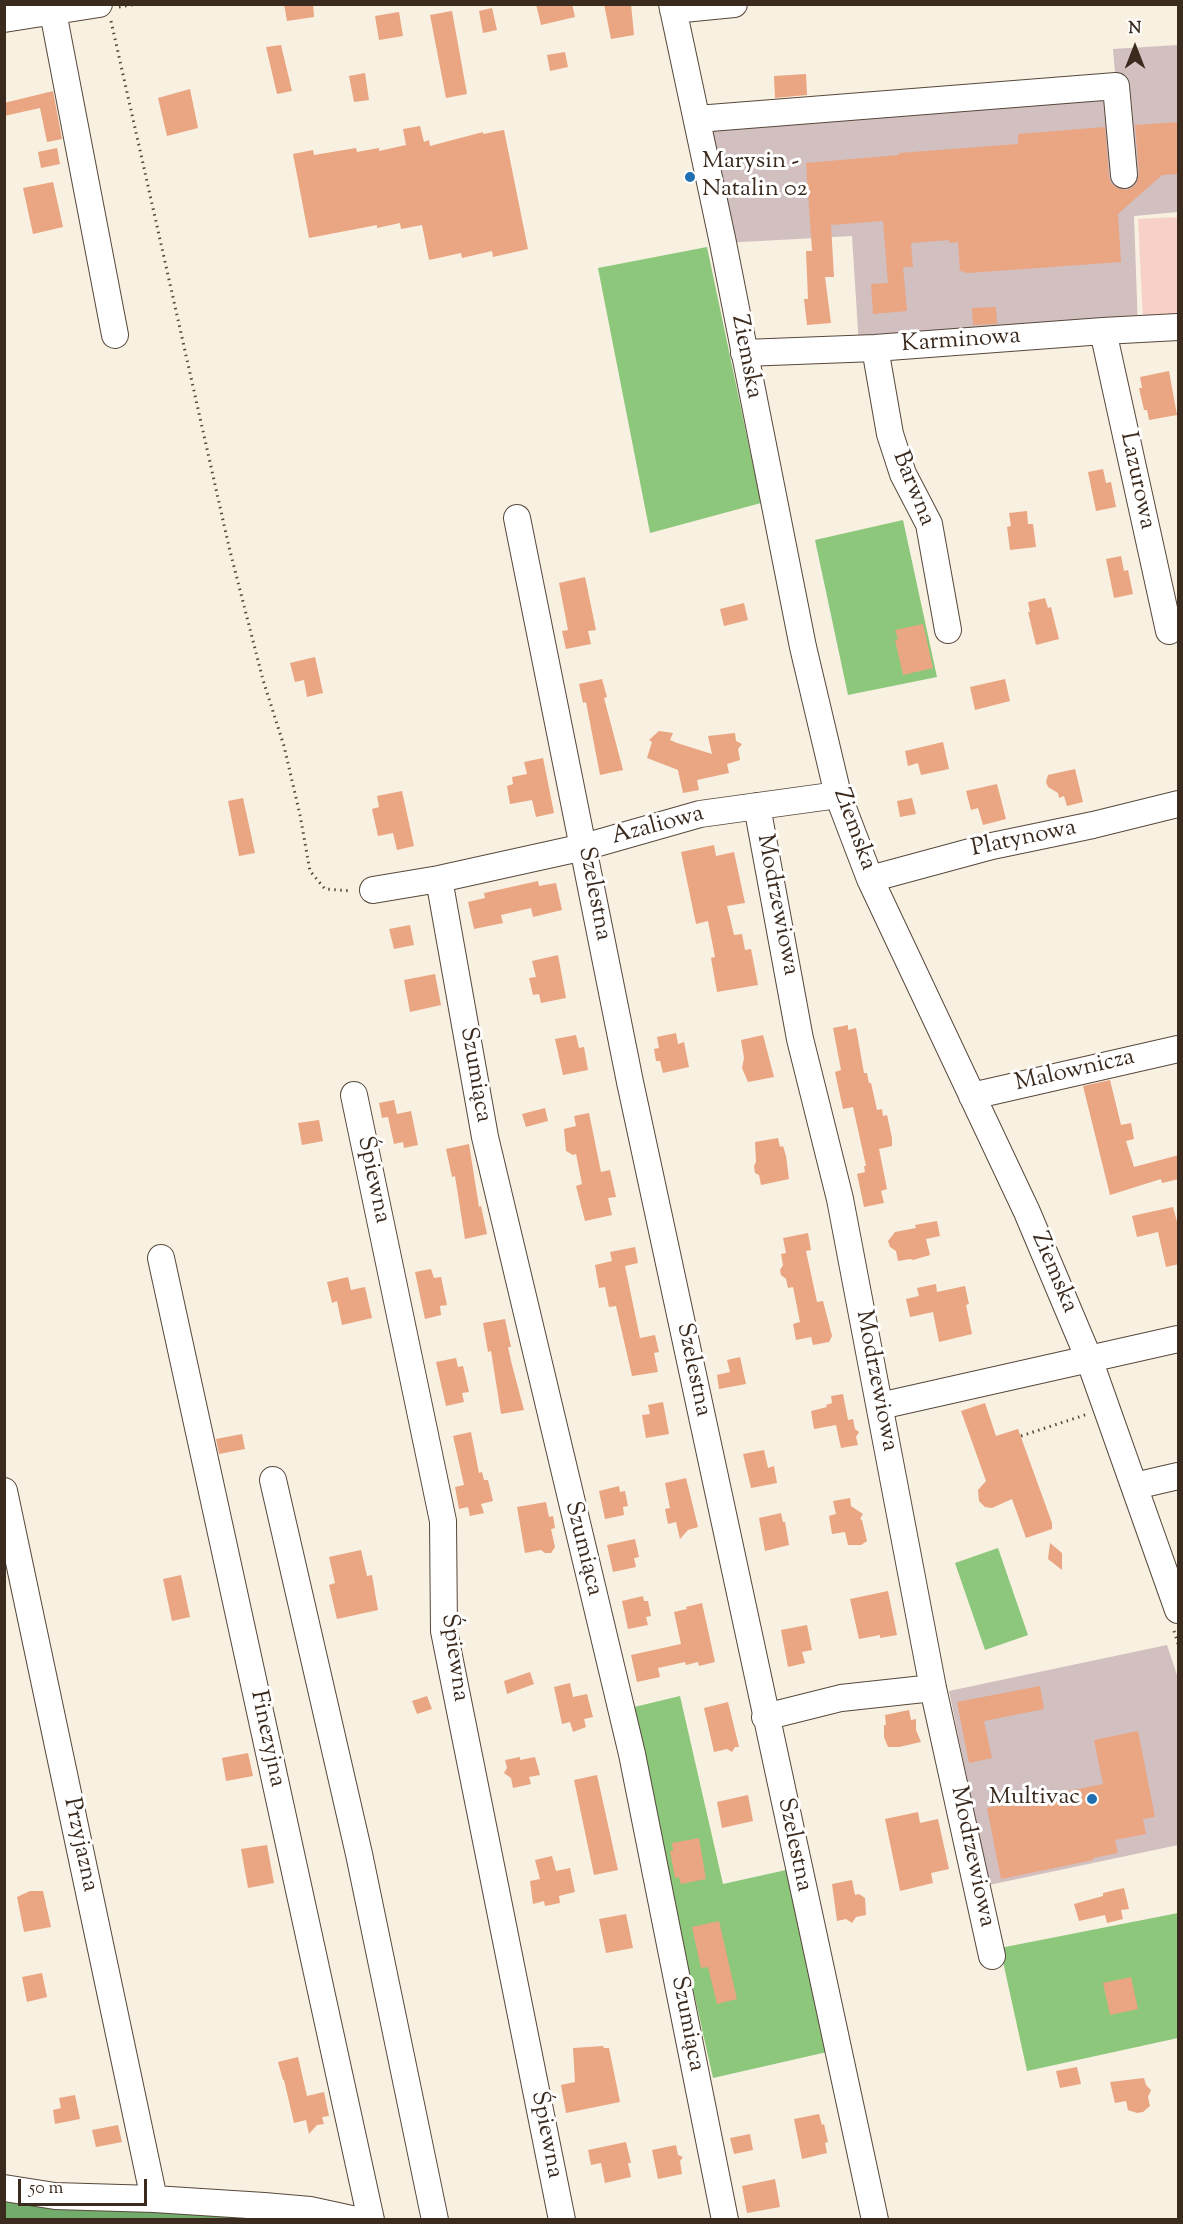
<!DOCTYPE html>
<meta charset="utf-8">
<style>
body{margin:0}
#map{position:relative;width:1183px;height:2224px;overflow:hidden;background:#f8f0e0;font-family:"Sorts Mill Goudy",serif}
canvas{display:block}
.frame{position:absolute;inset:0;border:6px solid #3b2a1e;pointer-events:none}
.north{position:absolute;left:1105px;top:18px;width:60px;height:60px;-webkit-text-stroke:4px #fff;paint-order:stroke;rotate:0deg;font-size:16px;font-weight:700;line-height:24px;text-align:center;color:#3b2a1e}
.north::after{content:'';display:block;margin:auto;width:21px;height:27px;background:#3b2a1e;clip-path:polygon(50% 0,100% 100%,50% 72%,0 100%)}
.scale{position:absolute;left:18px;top:2179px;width:129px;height:27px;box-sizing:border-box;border:3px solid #3b2a1e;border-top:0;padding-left:8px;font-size:18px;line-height:21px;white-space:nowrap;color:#3b2a1e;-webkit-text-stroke:4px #fff;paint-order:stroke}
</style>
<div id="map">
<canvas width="1183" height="2224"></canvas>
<div class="frame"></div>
<div class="north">N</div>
<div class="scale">50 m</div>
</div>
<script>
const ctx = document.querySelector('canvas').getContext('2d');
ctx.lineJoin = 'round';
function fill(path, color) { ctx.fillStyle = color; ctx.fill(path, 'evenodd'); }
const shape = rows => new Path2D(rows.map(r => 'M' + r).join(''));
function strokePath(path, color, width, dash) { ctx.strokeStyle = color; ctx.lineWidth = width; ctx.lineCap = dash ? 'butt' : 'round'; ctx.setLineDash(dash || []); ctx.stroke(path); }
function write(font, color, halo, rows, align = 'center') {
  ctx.font = font + ' "Sorts Mill Goudy",serif'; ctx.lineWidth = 6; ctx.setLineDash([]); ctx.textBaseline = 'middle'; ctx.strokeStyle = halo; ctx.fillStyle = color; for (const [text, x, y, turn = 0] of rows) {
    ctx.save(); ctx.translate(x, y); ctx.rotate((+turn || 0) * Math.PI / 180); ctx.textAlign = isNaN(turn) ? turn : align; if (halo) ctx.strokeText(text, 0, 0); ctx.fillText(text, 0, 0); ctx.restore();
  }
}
fill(shape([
 [1178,217,1178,318,1143,320,1138,219]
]), '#f7d1c8');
fill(shape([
 [1178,45,1178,212,1134,216,1138,329,859,346,852,236,723,243,697,119,1116,85,1113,49],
 [1167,1645,1178,1678,1178,1845,989,1885,949,1691]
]), '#d2bfc0');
fill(shape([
 [707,247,761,503,650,533,598,268],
 [903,520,937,677,848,695,815,540],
 [998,1548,1028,1635,985,1650,955,1563],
 [680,1696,723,1884,786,1870,827,2052,713,2078,630,1708],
 [1178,1913,1178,2038,1027,2071,1000,1948]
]), '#8cc77c');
fill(shape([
 [4,2197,325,2219,5,2219]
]), '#71ac6c');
fill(shape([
 [284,4,313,4,314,17,287,21],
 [536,4,572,4,575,17,541,25],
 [604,4,631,4,634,35,611,39],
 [492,8,497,30,483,33,479,11],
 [452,11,467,94,446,98,430,15],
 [399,12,403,36,379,40,375,16],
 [281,45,292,91,277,94,266,47],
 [565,52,568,67,550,71,547,55],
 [365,73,369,100,354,102,349,76],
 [806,74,807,95,775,98,774,76],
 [190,89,198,128,167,136,158,98],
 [53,91,62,139,47,142,40,108,4,116,4,103],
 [1179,122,1179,174,1162,175,1118,214,1121,262,968,273,960,271,958,242,949,243,949,240,911,243,913,267,903,267,907,311,873,314,871,284,888,283,883,221,831,225,834,277,825,277,831,323,807,325,804,299,808,299,806,251,812,251,806,163,899,155,899,153,1018,144,1018,134,1105,127,1109,177,1111,183,1117,188,1126,190,1133,187,1137,182,1139,174,1135,125],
 [420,126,424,142,429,140,430,146,483,132,483,134,504,130,528,249,493,257,492,251,462,258,461,253,429,260,422,225,401,229,400,223,377,228,377,225,309,238,293,154,313,150,314,155,356,148,357,152,379,148,379,151,406,145,403,129],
 [57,148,60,164,41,168,38,152],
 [53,182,63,227,33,234,23,188],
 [996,307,997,324,973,325,972,308],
 [1169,371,1177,415,1149,420,1147,410,1144,410,1139,388,1142,388,1140,377],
 [1103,469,1106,483,1111,482,1116,507,1096,511,1088,472],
 [1027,511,1028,524,1033,524,1036,547,1010,550,1007,527,1011,526,1009,513],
 [1121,556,1124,571,1128,570,1133,594,1114,598,1106,559],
 [585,577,596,630,588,631,591,644,566,649,562,631,568,630,559,583],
 [1045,598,1048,608,1051,607,1059,639,1036,645,1028,612,1030,612,1028,602],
 [744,603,748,620,724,626,720,609],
 [923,624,933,668,903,675,895,640,898,639,895,630],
 [315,657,323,693,307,697,304,680,295,682,290,663],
 [602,679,607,697,604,698,623,770,600,775,586,702,583,703,579,684],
 [1005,679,1010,701,975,710,970,687],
 [659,731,673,733,670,740,677,743,712,754,708,736,735,733,736,741,742,744,738,749,740,760,727,764,729,773,697,780,699,790,683,793,678,770,647,758,652,742,649,740],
 [943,742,949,769,921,775,918,763,908,766,905,751],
 [543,758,554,813,536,817,532,800,510,804,507,786,513,784,512,777,527,774,524,762],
 [1075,769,1083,802,1067,806,1064,796,1059,798,1058,793,1048,787,1046,782,1048,775],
 [997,784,1006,819,983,825,978,808,971,810,966,791],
 [402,791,414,846,397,850,393,833,378,836,372,809,379,807,377,796],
 [243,798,255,853,239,856,228,801],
 [912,798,916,814,900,817,897,801],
 [714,845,716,856,734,852,745,903,727,906,734,935,742,934,745,950,751,949,758,985,717,992,711,958,715,957,708,921,696,924,681,852],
 [538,881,539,886,556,883,562,910,533,917,531,908,501,915,503,923,474,929,468,902,485,898,484,893],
 [410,925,414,945,394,949,389,929],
 [558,955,566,998,541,1003,539,994,533,995,529,978,536,977,532,961],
 [435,974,441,1005,410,1012,404,980],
 [848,1025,848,1030,856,1028,864,1073,867,1073,869,1083,871,1083,877,1110,882,1109,883,1116,887,1115,892,1138,892,1146,879,1149,887,1189,881,1191,884,1203,864,1207,857,1174,865,1172,864,1166,866,1166,853,1107,843,1109,835,1072,841,1070,833,1028],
 [676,1033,678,1044,684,1042,689,1067,663,1073,660,1061,656,1061,654,1049,659,1048,657,1037],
 [576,1035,579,1048,584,1047,588,1070,563,1075,555,1039],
 [763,1035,774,1077,748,1082,742,1068,744,1058,741,1040],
 [1110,1080,1121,1125,1131,1123,1134,1139,1126,1141,1134,1167,1179,1155,1179,1179,1162,1183,1161,1179,1110,1195,1083,1086],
 [394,1100,397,1114,411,1111,418,1145,404,1148,403,1142,394,1144,388,1117,382,1118,379,1103],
 [545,1108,548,1121,526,1127,522,1114],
 [589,1113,601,1172,610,1170,616,1197,608,1198,612,1215,585,1221,576,1186,582,1184,576,1154,573,1155,566,1151,564,1129,576,1126,574,1116],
 [319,1120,323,1141,302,1145,298,1123],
 [778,1138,780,1147,783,1146,786,1156,789,1179,761,1185,759,1175,755,1173,754,1166,756,1162,755,1142],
 [469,1144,479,1207,481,1206,487,1234,465,1239,455,1176,452,1177,446,1149],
 [1173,1207,1179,1229,1179,1264,1166,1267,1158,1232,1137,1237,1132,1216],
 [937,1221,940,1236,926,1239,930,1255,913,1260,910,1259,898,1261,896,1251,890,1247,888,1241,895,1232,916,1228,915,1225],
 [808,1233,811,1250,806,1251,817,1302,823,1301,832,1336,829,1342,813,1345,811,1337,796,1340,793,1324,800,1322,793,1287,788,1288,786,1279,781,1275,780,1270,783,1265,781,1254,786,1253,783,1238],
 [635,1247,638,1263,625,1266,640,1338,655,1335,659,1352,654,1353,658,1372,632,1376,616,1306,609,1307,605,1287,599,1288,595,1265,612,1261,610,1252],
 [431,1269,434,1278,441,1277,447,1305,440,1306,441,1315,425,1319,415,1272],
 [348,1277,351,1290,365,1287,372,1318,342,1325,337,1301,332,1303,327,1282],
 [936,1284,937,1292,965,1286,969,1304,966,1305,972,1334,939,1342,933,1312,910,1317,906,1299,919,1296,917,1288],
 [505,1319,511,1347,508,1347,512,1365,524,1410,501,1414,491,1351,488,1352,483,1323],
 [740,1357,746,1384,719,1389,717,1375,730,1372,727,1360],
 [456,1358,458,1367,463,1366,469,1392,462,1393,464,1402,446,1406,436,1362],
 [843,1394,848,1420,853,1419,855,1429,859,1432,856,1437,858,1445,841,1448,836,1425,814,1429,811,1411,827,1407,826,1405,832,1403,831,1396],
 [663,1402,669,1434,646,1438,642,1415,650,1414,648,1405],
 [985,1403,996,1436,1018,1429,1052,1523,1052,1529,1026,1538,1012,1499,992,1508,985,1507,979,1501,978,1490,986,1481,961,1411],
 [471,1432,479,1473,482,1472,484,1480,488,1480,493,1501,481,1504,484,1513,470,1516,468,1507,459,1509,455,1487,464,1485,453,1436],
 [242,1434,245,1449,219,1454,216,1439],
 [764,1450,768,1468,774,1466,777,1483,751,1488,743,1454],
 [686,1478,698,1527,688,1530,680,1539,676,1522,668,1524,665,1509,670,1508,665,1483],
 [619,1486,620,1492,625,1491,628,1506,623,1507,624,1515,605,1519,599,1491],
 [850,1498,851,1506,863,1514,860,1519,862,1520,867,1541,861,1545,848,1545,845,1532,832,1534,829,1516,836,1514,833,1501],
 [546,1502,549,1517,553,1516,555,1528,551,1529,555,1547,551,1553,545,1553,541,1550,525,1553,517,1507],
 [781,1513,783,1522,785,1522,789,1545,765,1551,759,1518],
 [635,1539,639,1557,634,1558,636,1567,613,1572,607,1545],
 [1050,1543,1062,1553,1062,1570,1048,1559],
 [361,1550,367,1576,372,1575,378,1610,337,1619,329,1585,335,1583,329,1557],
 [181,1575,190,1617,172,1621,163,1579],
 [888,1591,897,1635,880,1638,880,1635,859,1639,850,1599],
 [643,1596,644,1601,648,1601,651,1616,646,1617,648,1625,628,1629,622,1601],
 [702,1603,715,1662,699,1666,698,1662,686,1665,685,1662,658,1668,660,1677,637,1682,631,1655,681,1644,674,1612,687,1609,686,1607],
 [807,1625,812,1650,802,1652,805,1663,788,1667,781,1630],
 [530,1672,534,1684,507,1694,504,1681],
 [570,1683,573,1697,587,1694,593,1717,584,1719,586,1727,573,1732,570,1722,562,1724,554,1687],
 [1040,1686,1044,1709,984,1721,992,1758,969,1763,957,1702],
 [427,1696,432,1709,417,1714,412,1701],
 [728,1702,739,1747,735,1747,732,1752,727,1749,714,1752,704,1708],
 [909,1710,911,1720,916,1719,916,1730,921,1742,899,1747,888,1747,884,1737,884,1725,886,1725,885,1715],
 [1138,1731,1155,1817,1143,1819,1146,1834,1115,1840,1118,1853,1093,1858,1093,1860,1001,1879,987,1808,1103,1784,1094,1740],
 [248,1753,253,1776,226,1781,222,1758],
 [520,1757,520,1760,535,1757,540,1775,529,1777,531,1784,513,1788,511,1778,504,1773,507,1768,505,1760],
 [597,1775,618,1870,594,1875,574,1780],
 [748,1795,753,1821,722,1828,717,1802],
 [918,1812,920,1823,938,1819,949,1869,931,1873,933,1883,900,1891,885,1819],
 [699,1838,706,1879,681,1884,679,1877,675,1878,670,1851,673,1851,672,1843],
 [267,1845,274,1883,248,1888,241,1849],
 [552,1856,556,1871,570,1868,575,1892,559,1896,560,1903,545,1906,544,1901,533,1904,530,1881,540,1879,535,1860],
 [852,1880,855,1895,859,1894,865,1898,866,1915,856,1917,852,1923,846,1919,837,1921,832,1884],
 [1124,1888,1129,1909,1121,1910,1123,1919,1107,1923,1105,1915,1079,1921,1074,1904,1103,1896,1103,1893],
 [30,1891,43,1891,51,1927,24,1932,17,1897],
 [626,1914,633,1948,606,1953,599,1919],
 [719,1921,737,1999,717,2004,708,1967,701,1968,692,1927],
 [42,1973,47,1997,27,2002,22,1977],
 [1131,1977,1138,2009,1110,2015,1103,1983],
 [603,2046,604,2048,609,2048,620,2102,566,2113,561,2085,575,2082,573,2048],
 [298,2057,307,2096,324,2092,329,2116,322,2117,324,2124,317,2125,309,2134,306,2120,294,2123,284,2080,283,2080,278,2062],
 [1077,2067,1081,2084,1060,2088,1056,2071],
 [1144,2078,1146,2085,1151,2090,1148,2097,1150,2106,1143,2112,1137,2113,1128,2110,1126,2101,1115,2103,1110,2082],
 [75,2095,80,2119,55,2124,53,2110,61,2108,59,2098],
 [819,2114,822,2125,824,2124,828,2142,825,2143,827,2153,802,2159,794,2119],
 [118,2125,122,2142,96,2147,92,2130],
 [750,2134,753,2150,734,2154,730,2138],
 [626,2142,631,2163,628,2163,631,2177,605,2183,601,2163,591,2165,588,2150],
 [676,2145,678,2155,683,2157,680,2161,682,2174,658,2179,652,2150],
 [775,2179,780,2207,747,2213,742,2186]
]), '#eaa582');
const minor = shape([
 [672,4,723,243,803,647,838,795,870,879,1027,1212,1089,1359,1178,1610],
 [673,10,734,4],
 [53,12,115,335],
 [4,19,99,4],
 [697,119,1116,86,1124,175],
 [1103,331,1169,631],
 [875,348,890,434,903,474,929,524,948,630],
 [744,353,875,348,1103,331,1178,327],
 [517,518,630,1082,875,2220],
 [757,806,800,1039,840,1199,933,1688,992,1956],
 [439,879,485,1137,632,1754,725,2220],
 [870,879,992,846,1093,825,1178,804],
 [373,890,439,879,584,847,700,814,838,795],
 [354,1095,443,1521,444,1631,562,2220],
 [972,1096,1178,1049],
 [161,1258,371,2220],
 [880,1406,1178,1339],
 [273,1480,359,1854,435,2220],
 [1135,1486,1178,1476],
 [4,1491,154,2199],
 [765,1717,841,1698,933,1688],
 [4,2188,55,2196,154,2199,264,2206,310,2210,356,2220]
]);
strokePath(minor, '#57483b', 28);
strokePath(shape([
 [119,7,136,4],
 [111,21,229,547,263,680,284,746,300,815,310,871,325,889,352,891],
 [1021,1436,1088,1414],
 [1174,1631,1178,1644]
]), '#57483b', 3, [1.5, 4.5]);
strokePath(minor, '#fff', 26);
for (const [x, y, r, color] of [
 [690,177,6,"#1f6fb2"],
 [1092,1799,6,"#1f6fb2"]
]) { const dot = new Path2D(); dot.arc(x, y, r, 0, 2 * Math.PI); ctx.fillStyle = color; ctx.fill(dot); strokePath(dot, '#fff', 2); }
write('24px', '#3b2a1e', '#fff', [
 ["Marysin -",702,163],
 ["Natalin 02",702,191],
 ["Multivac",1080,1799,"right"]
], 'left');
write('24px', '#3b2a1e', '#fff', [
 ["Karminowa",961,342,-4],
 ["Ziemska",745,357,79],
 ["Lazurowa",1136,481,78],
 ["Barwna",912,489,68],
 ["Azaliowa",658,827,-15],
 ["Ziemska",853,830,70],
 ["Platynowa",1024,840,-12],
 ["Szelestna",593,894,79],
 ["Modrzewiowa",776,905,79],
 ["Malownicza",1075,1072,-13],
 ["Szumiąca",474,1075,80],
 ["Śpiewna",372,1180,78],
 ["Ziemska",1053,1273,67],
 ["Szelestna",692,1370,78],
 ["Modrzewiowa",875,1381,79],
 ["Szumiąca",582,1549,76],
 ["Śpiewna",453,1658,82],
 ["Finezyjna",266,1739,78],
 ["Przyjazna",79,1845,78],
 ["Szelestna",793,1845,78],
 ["Modrzewiowa",971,1857,78],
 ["Szumiąca",686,2024,79],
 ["Śpiewna",545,2135,79]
]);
</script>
